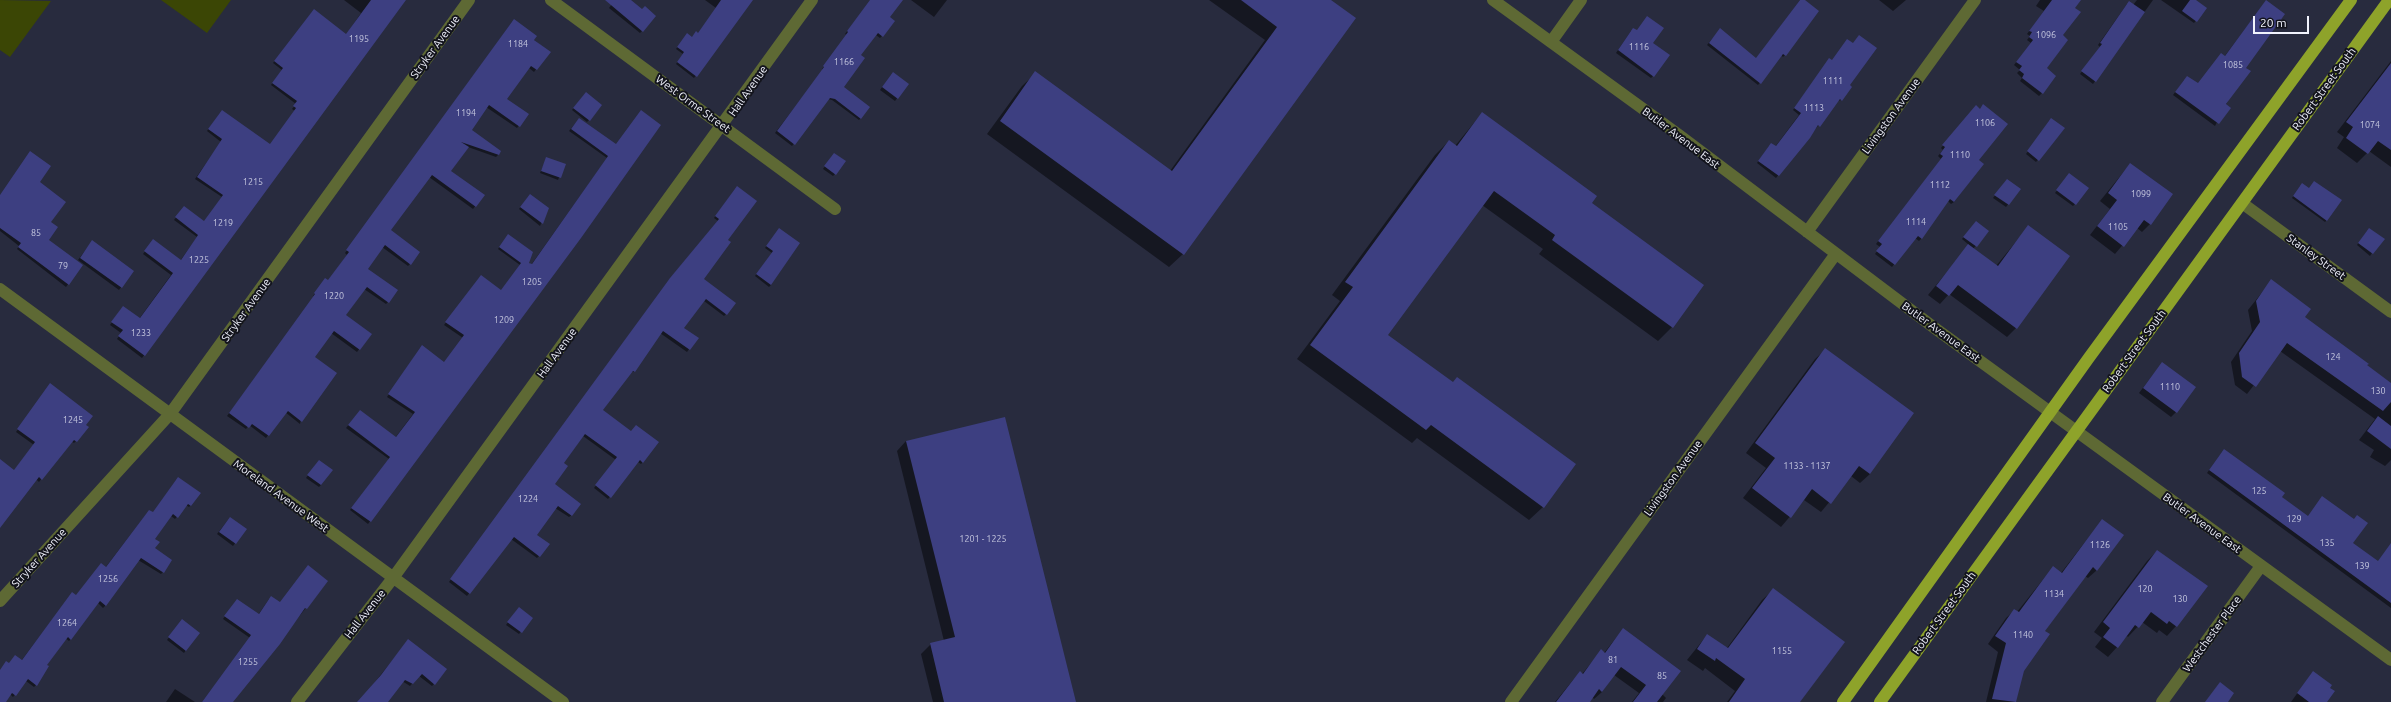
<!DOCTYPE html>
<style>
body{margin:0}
#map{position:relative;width:2391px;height:702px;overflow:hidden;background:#282b3e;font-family:Ubuntu,sans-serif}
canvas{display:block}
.scale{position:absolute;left:2253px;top:16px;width:56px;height:18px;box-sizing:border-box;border:2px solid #f1f3fd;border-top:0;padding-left:5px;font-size:12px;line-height:14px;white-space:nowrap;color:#f1f3fd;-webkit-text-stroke:3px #13141d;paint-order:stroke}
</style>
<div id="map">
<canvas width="2391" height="702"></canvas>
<div class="scale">20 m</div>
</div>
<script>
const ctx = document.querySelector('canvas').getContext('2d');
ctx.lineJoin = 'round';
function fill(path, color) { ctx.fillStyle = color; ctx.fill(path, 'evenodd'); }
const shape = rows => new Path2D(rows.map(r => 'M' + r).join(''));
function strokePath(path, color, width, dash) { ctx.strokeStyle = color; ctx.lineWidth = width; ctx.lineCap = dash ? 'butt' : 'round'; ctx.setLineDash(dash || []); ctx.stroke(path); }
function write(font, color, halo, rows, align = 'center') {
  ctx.font = font + ' Ubuntu,sans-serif'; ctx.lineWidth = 4; ctx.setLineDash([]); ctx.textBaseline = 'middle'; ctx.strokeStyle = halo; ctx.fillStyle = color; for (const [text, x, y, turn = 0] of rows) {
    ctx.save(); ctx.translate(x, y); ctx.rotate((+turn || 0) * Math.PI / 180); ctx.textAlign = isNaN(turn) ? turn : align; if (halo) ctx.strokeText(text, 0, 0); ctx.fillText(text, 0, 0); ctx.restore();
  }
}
fill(shape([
 [0,0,51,1,10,57,0,50],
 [161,0,231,0,207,33]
]), '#3b4605');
fill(shape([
 [344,0,405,0,142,358,117,339,121,333,110,325,121,309,139,319,171,275,143,254,151,243,180,261,197,237,174,220,182,210,204,222,222,197,195,179,221,142,207,131,220,113,270,145,295,111,292,109,296,104,271,85,282,70,273,63,312,12,346,35,361,13],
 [615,0,629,0,642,31,640,33,609,8],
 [705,0,752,0,694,78,676,64,683,54,676,49,685,37,691,38,698,34,716,8],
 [871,0,902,0,889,17,882,36,880,38,876,35,860,55,842,87,861,118,859,120,832,100,828,99,792,146,775,133,823,70,822,69,847,35,845,34],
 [911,0,947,0,934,17],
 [1209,0,1330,0,1183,254,1169,267,987,134,1022,86,1036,73,1170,171,1265,40],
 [1800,0,1803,0,1785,55,1783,57,1781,55,1758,85,1707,45,1718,32,1756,59],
 [1879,0,1906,0,1893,11],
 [2040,0,2077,0,2045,69,2042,93,2039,96,2020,81,2022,78,2017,73,2020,70,2014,65,2031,43,2027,40,2030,36,2027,34,2044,11,2036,6],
 [2137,0,2153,0,2093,84,2080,74,2100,47,2098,45,2127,4,2133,5],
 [2161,0,2194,0,2205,9,2194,23],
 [2266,1,2283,14,2245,68,2215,126,2173,95,2184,80,2198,84,2224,57],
 [512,22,549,52,534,72,529,68,506,99,527,115,517,128,486,107,470,131,500,151,498,155,496,157,468,147,449,171,483,196,473,209,429,177,390,230,410,264,408,266,382,247,367,269,388,302,386,304,364,289,345,315,371,334,357,352,331,333,313,357,300,424,285,412,266,438,249,425,246,429,227,416,314,297,313,296,323,282,328,282,347,255,345,253],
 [1631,31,1651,43,1653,76,1651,78,1616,53],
 [2391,61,2391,167,2369,151,2357,163,2337,148,2344,137,2337,132],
 [1827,62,1841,100,1838,101,1776,178,1757,163,1769,146,1775,147,1799,115,1793,110],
 [891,75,908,84,895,101,880,90],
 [584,95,589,120,587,122,572,110],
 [1974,109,1977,160,1983,164,1954,202,1951,204,1948,201,1921,239,1919,241,1915,238,1892,267,1875,254,1880,247,1876,244,1941,159,1938,156,1943,150,1941,148],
 [1482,113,1590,204,1702,285,1672,327,1658,341,1539,254,1543,249,1482,205,1387,335,1543,507,1529,520,1417,438,1412,443,1297,359,1340,301,1332,295,1435,155,1449,141,1455,146],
 [579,119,616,145,659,125,368,524,350,510,389,459,346,428,360,411,395,438,413,414,387,397,420,348,444,363,463,338,444,325,479,278,501,291,520,265,498,249,506,238,531,265,607,158,569,131],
 [2049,121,2064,129,2036,162,2026,154],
 [832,156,835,174,833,176,823,169],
 [547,158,564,165,558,180,540,173],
 [2130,164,2150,224,2142,232,2137,228,2115,254,2090,235,2110,209,2100,201],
 [2067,177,2075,204,2073,206,2055,193],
 [38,182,49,222,47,241,82,265,66,287,17,249,19,246,0,231,0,195],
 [2005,182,2020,189,2006,207,1993,198],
 [2314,182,2327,220,2325,222,2292,198,2300,186,2309,189],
 [735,189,727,240,702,280,726,314,724,316,704,301,683,328,697,338,687,352,660,333,634,372,630,372,602,411,643,462,641,464,638,462,608,499,594,488,616,460,583,436,563,464,553,485,572,515,569,517,555,508,536,535,539,556,537,558,511,539,467,596,449,582,668,281,718,221,714,218],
 [528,197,548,208,540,226,519,209],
 [1976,222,1988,231,1973,249,1996,266,2028,227,2016,328,2007,337,1949,294,1940,304,1928,295,1969,245,1962,239],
 [2367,231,2372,253,2370,256,2357,245],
 [777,232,771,285,769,287,755,276,772,253,765,248],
 [90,244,133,271,119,290,78,260],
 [2271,281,2304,318,2391,384,2391,460,2385,466,2370,457,2374,450,2359,440,2375,419,2280,351,2247,394,2235,385,2231,362,2252,331,2248,310],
 [1825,350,1870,474,1860,483,1851,476,1821,512,1804,500,1781,527,1743,498,1766,468,1746,453,1815,359],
 [2158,368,2176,412,2171,417,2139,393],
 [48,387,85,425,76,441,74,443,71,441,39,482,36,479,6,519,0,460,14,471,34,445,16,432],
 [906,441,1075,702,933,702,921,654,931,644,944,641,897,451],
 [2222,452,2308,517,2353,520,2352,543,2391,576,2391,608,2207,473],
 [317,463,321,485,319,487,306,478],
 [176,480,191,505,189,507,186,505,175,519,171,516,154,539,154,548,163,572,161,574,138,560,105,606,103,608,98,603,71,639,69,641,65,638,45,665,36,685,34,687,26,681,13,697,10,694,5,702,0,702,0,671,9,664,21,661,70,596,76,596,105,568,147,513,153,513],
 [228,520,245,530,233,546,217,534],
 [2102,520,2097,570,2088,578,2085,576,2044,631,2023,671,2015,702,1986,702,1998,652,1988,644,2006,618,2015,610,2017,612,2053,567,2061,573],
 [2157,551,2176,626,2167,636,2159,630,2157,633,2142,622,2128,637,2127,636,2108,657,2095,647,2102,638,2094,632,2147,561],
 [327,581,232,702,202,702,250,638,223,619,235,602,258,615,269,599,279,603],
 [1773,590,1798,702,1727,702,1735,691,1705,668,1703,671,1687,660,1707,635,1727,648,1762,600],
 [517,610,531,618,519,634,506,625],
 [180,623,186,650,184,653,167,640],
 [1623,629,1662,694,1666,698,1663,702,1632,702,1639,693,1614,675,1602,692,1594,699,1592,697,1589,702,1555,702,1573,680,1580,673,1582,674,1601,651,1604,653],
 [406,643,434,684,432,686,419,676,410,686,402,681,387,702,359,702],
 [2313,672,2325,702,2291,702,2311,674],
 [175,689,195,702,166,702]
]), '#0007');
fill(shape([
 [371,0,406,0,145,356,118,336,123,330,111,322,123,306,140,318,173,273,144,251,153,239,181,260,198,235,175,217,184,206,204,221,223,195,197,177,222,139,208,129,222,110,270,144,296,108,293,106,297,101,272,83,283,68,274,61,314,9,346,34],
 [605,0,631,0,642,9,645,6,656,16,643,32],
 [721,0,753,0,697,77,677,62,684,52,677,47,687,33,692,37,696,31,698,33],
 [870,0,903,0,890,17,895,21,883,37,878,33,861,55,865,58,844,87,870,107,861,119,835,99,830,98,795,145,777,131,824,67,823,66,848,32,847,31],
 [1241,0,1331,0,1356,18,1184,255,1000,121,1035,71,1172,171,1277,27],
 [1800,0,1805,0,1819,11,1786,56,1783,54,1761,84,1709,43,1720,28,1756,58],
 [2052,0,2081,0,2075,8,2081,12,2063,35,2068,40,2047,68,2056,76,2043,94,2022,78,2024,74,2019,70,2022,66,2016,62,2033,40,2029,37,2032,32,2029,31],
 [2190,0,2196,0,2207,8,2197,22,2182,11],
 [2266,0,2285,14,2246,68,2251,71,2226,104,2231,108,2219,124,2175,92,2187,76,2198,83,2221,53,2225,56],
 [2129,1,2145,12,2096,82,2081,71,2102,44,2100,43],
 [1647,16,1664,28,1653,43,1670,55,1654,77,1618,50,1633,28,1637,30],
 [514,19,537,36,534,40,551,52,537,70,531,66,507,99,529,114,520,127,489,105,472,130,501,151,499,155,461,142,469,147,451,171,485,195,476,207,432,175,391,230,420,252,411,265,385,245,368,269,398,290,389,303,367,287,346,315,372,334,360,350,334,331,315,357,337,373,302,422,288,411,269,436,252,424,249,428,229,413,315,294,314,293,325,278,328,280,349,252,346,250],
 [1859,35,1877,48,1850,85,1852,87,1842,101,1840,99,1820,127,1818,125,1810,138,1779,176,1758,161,1771,143,1776,146,1801,113,1794,108,1829,58,1832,60,1847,39,1853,43],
 [2391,63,2391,150,2378,141,2368,154,2346,138,2353,127,2346,122],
 [893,72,909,84,898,99,882,87],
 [586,92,602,105,590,121,573,108],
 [1983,104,2008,124,1979,160,1984,164,1954,202,1950,199,1922,239,1918,236,1895,265,1876,251,1882,244,1878,241,1943,156,1940,154,1945,147,1942,145,1976,105,1980,109],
 [641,110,661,125,581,238,371,522,351,508,390,457,348,425,360,410,396,437,415,412,388,394,422,345,444,362,464,335,445,322,481,275,501,290,521,263,499,247,508,234,533,252,529,263,532,264,608,156,571,129,579,118,616,144],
 [1482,112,1597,196,1592,203,1704,285,1673,328,1552,240,1555,235,1494,191,1388,335,1453,382,1457,377,1576,464,1544,508,1431,425,1426,430,1310,345,1353,287,1345,282,1449,140,1457,146],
 [2051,118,2065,128,2039,161,2027,151],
 [30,151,51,166,40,182,66,202,51,222,58,227,49,240,83,265,69,285,18,247,21,243,0,228,0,195],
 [834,153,846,161,836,175,824,166],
 [546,157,566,164,561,178,541,171],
 [2130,163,2173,194,2151,225,2144,220,2124,247,2097,226,2117,200,2108,193],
 [2069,173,2089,188,2076,205,2056,190],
 [2007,179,2021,189,2009,205,1994,195],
 [2314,181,2342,200,2327,221,2293,196,2302,183,2309,188],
 [737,186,757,201,728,240,731,242,704,279,736,303,727,315,706,299,684,328,699,338,690,350,663,331,635,372,633,371,603,410,631,431,636,425,659,442,643,463,640,460,611,498,595,485,617,457,585,434,564,463,568,466,555,484,581,504,572,516,558,506,537,535,550,544,540,557,514,537,470,594,450,579,670,278,719,219,715,216],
 [530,194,549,208,543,224,520,207],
 [1976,221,1989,231,1977,247,1963,237],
 [2028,225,2070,256,2017,329,1958,285,1949,296,1936,286,1968,244,1998,266],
 [779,228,800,243,771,285,756,274,773,251,766,246],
 [2369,228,2385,239,2373,254,2358,243],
 [92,240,134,271,122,288,80,258],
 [2271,279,2311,309,2305,317,2369,364,2367,365,2391,383,2391,402,2383,411,2287,343,2256,387,2242,377,2239,353,2260,322,2256,301],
 [1825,348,1914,413,1870,474,1859,466,1831,504,1812,489,1791,518,1752,488,1775,458,1755,443],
 [2162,362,2196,387,2177,413,2143,388],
 [50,383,93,416,86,425,89,427,77,442,74,440,42,480,39,477,0,528,0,459,14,470,35,442,17,429],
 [2378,416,2391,426,2391,449,2367,431],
 [1005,417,1076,702,944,702,930,643,955,637,906,441],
 [2224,449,2285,493,2282,497,2308,516,2322,496,2354,519,2357,515,2368,523,2353,543,2378,561,2391,543,2391,603,2209,470],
 [319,460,333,470,321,485,307,475],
 [178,477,201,493,191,506,188,504,178,518,173,514,155,539,160,542,155,548,172,560,164,573,141,558,106,606,100,601,71,640,68,637,47,665,49,666,37,686,28,679,16,696,12,693,6,702,0,702,0,670,6,661,9,663,15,655,22,660,72,592,76,595,101,563,106,567,149,510,153,512],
 [230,517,247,529,236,544,219,532],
 [2102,519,2124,535,2097,571,2093,567,2045,631,2050,634,2024,671,2016,702,1992,699,2006,643,1995,636,2014,609,2019,612,2053,566,2062,573],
 [2157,550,2208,586,2177,627,2169,621,2167,624,2151,612,2139,628,2135,625,2118,648,2103,637,2110,628,2103,622],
 [308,565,328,581,307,609,305,608,280,644,233,702,202,702,251,635,224,616,237,599,259,614,271,596,280,602],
 [1773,588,1845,642,1800,702,1729,702,1745,679,1716,658,1715,661,1697,649,1707,634,1728,648],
 [519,607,533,618,522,633,507,622],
 [182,619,200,633,186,651,168,637],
 [1623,628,1681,671,1657,702,1633,702,1646,685,1621,667,1602,692,1599,689,1590,702,1556,702,1580,671,1583,674,1601,649,1605,653],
 [408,639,447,669,435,685,422,674,413,684,405,680,388,702,357,702,381,675],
 [2313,671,2332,685,2330,688,2335,691,2327,702,2309,702,2297,693],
 [2220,682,2234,693,2228,702,2205,702]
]), '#3d3f81');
strokePath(shape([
 [551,0,835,209],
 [1493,0,1679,135,1936,329,2391,660],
 [1551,42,1581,0],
 [2242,203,2391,312],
 [1807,232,1975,0],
 [0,289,563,702],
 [0,601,170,414,469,0],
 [297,702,393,578,812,0],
 [1511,702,1835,255],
 [2162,702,2261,566]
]), '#5e6934', 12);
strokePath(shape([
 [1843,702,2088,359,2351,0],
 [1880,702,2389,0]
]), '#8ea32a', 12);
write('9px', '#c4c6de', null, [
 ["1096",2046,35],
 ["1195",359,39],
 ["1184",518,44],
 ["1116",1639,47],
 ["1166",844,62],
 ["1085",2233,65],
 ["1111",1833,81],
 ["1113",1814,108],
 ["1194",466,113],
 ["1106",1985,123],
 ["1074",2370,125],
 ["1110",1960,155],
 ["1215",253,182],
 ["1112",1940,185],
 ["1099",2141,194],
 ["1114",1916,222],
 ["1219",223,223],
 ["1105",2118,227],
 ["85",36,233],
 ["1225",199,260],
 ["79",63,266],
 ["1205",532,282],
 ["1220",334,296],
 ["1209",504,320],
 ["1233",141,333],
 ["124",2333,357],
 ["1110",2170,387],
 ["130",2378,391],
 ["1245",73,420],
 ["1133 - 1137",1807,466],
 ["125",2259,491],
 ["1224",528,499],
 ["129",2294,519],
 ["1201 - 1225",983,539],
 ["135",2327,543],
 ["1126",2100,545],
 ["139",2362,566],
 ["1256",108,579],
 ["120",2145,589],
 ["1134",2054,594],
 ["130",2180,599],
 ["1264",67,623],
 ["1140",2023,635],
 ["1155",1782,651],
 ["81",1613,660],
 ["1255",248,662],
 ["85",1662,676]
]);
write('11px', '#f1f3fd', '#13141d', [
 ["Stryker Avenue",435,47,-54],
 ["Robert Street South",2324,89,-54],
 ["Hall Avenue",748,91,-55],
 ["West Orme Street",693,104,36],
 ["Livingston Avenue",1891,116,-54],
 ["Butler Avenue East",1681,138,37],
 ["Stanley Street",2316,257,36],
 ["Stryker Avenue",246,310,-54],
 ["Butler Avenue East",1941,332,36],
 ["Robert Street South",2134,351,-54],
 ["Hall Avenue",557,353,-54],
 ["Livingston Avenue",1673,478,-54],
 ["Moreland Avenue West",281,496,36],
 ["Butler Avenue East",2202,523,36],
 ["Stryker Avenue",39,558,-48],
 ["Robert Street South",1944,613,-54],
 ["Hall Avenue",365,614,-52],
 ["Westchester Place",2212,634,-54]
]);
</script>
